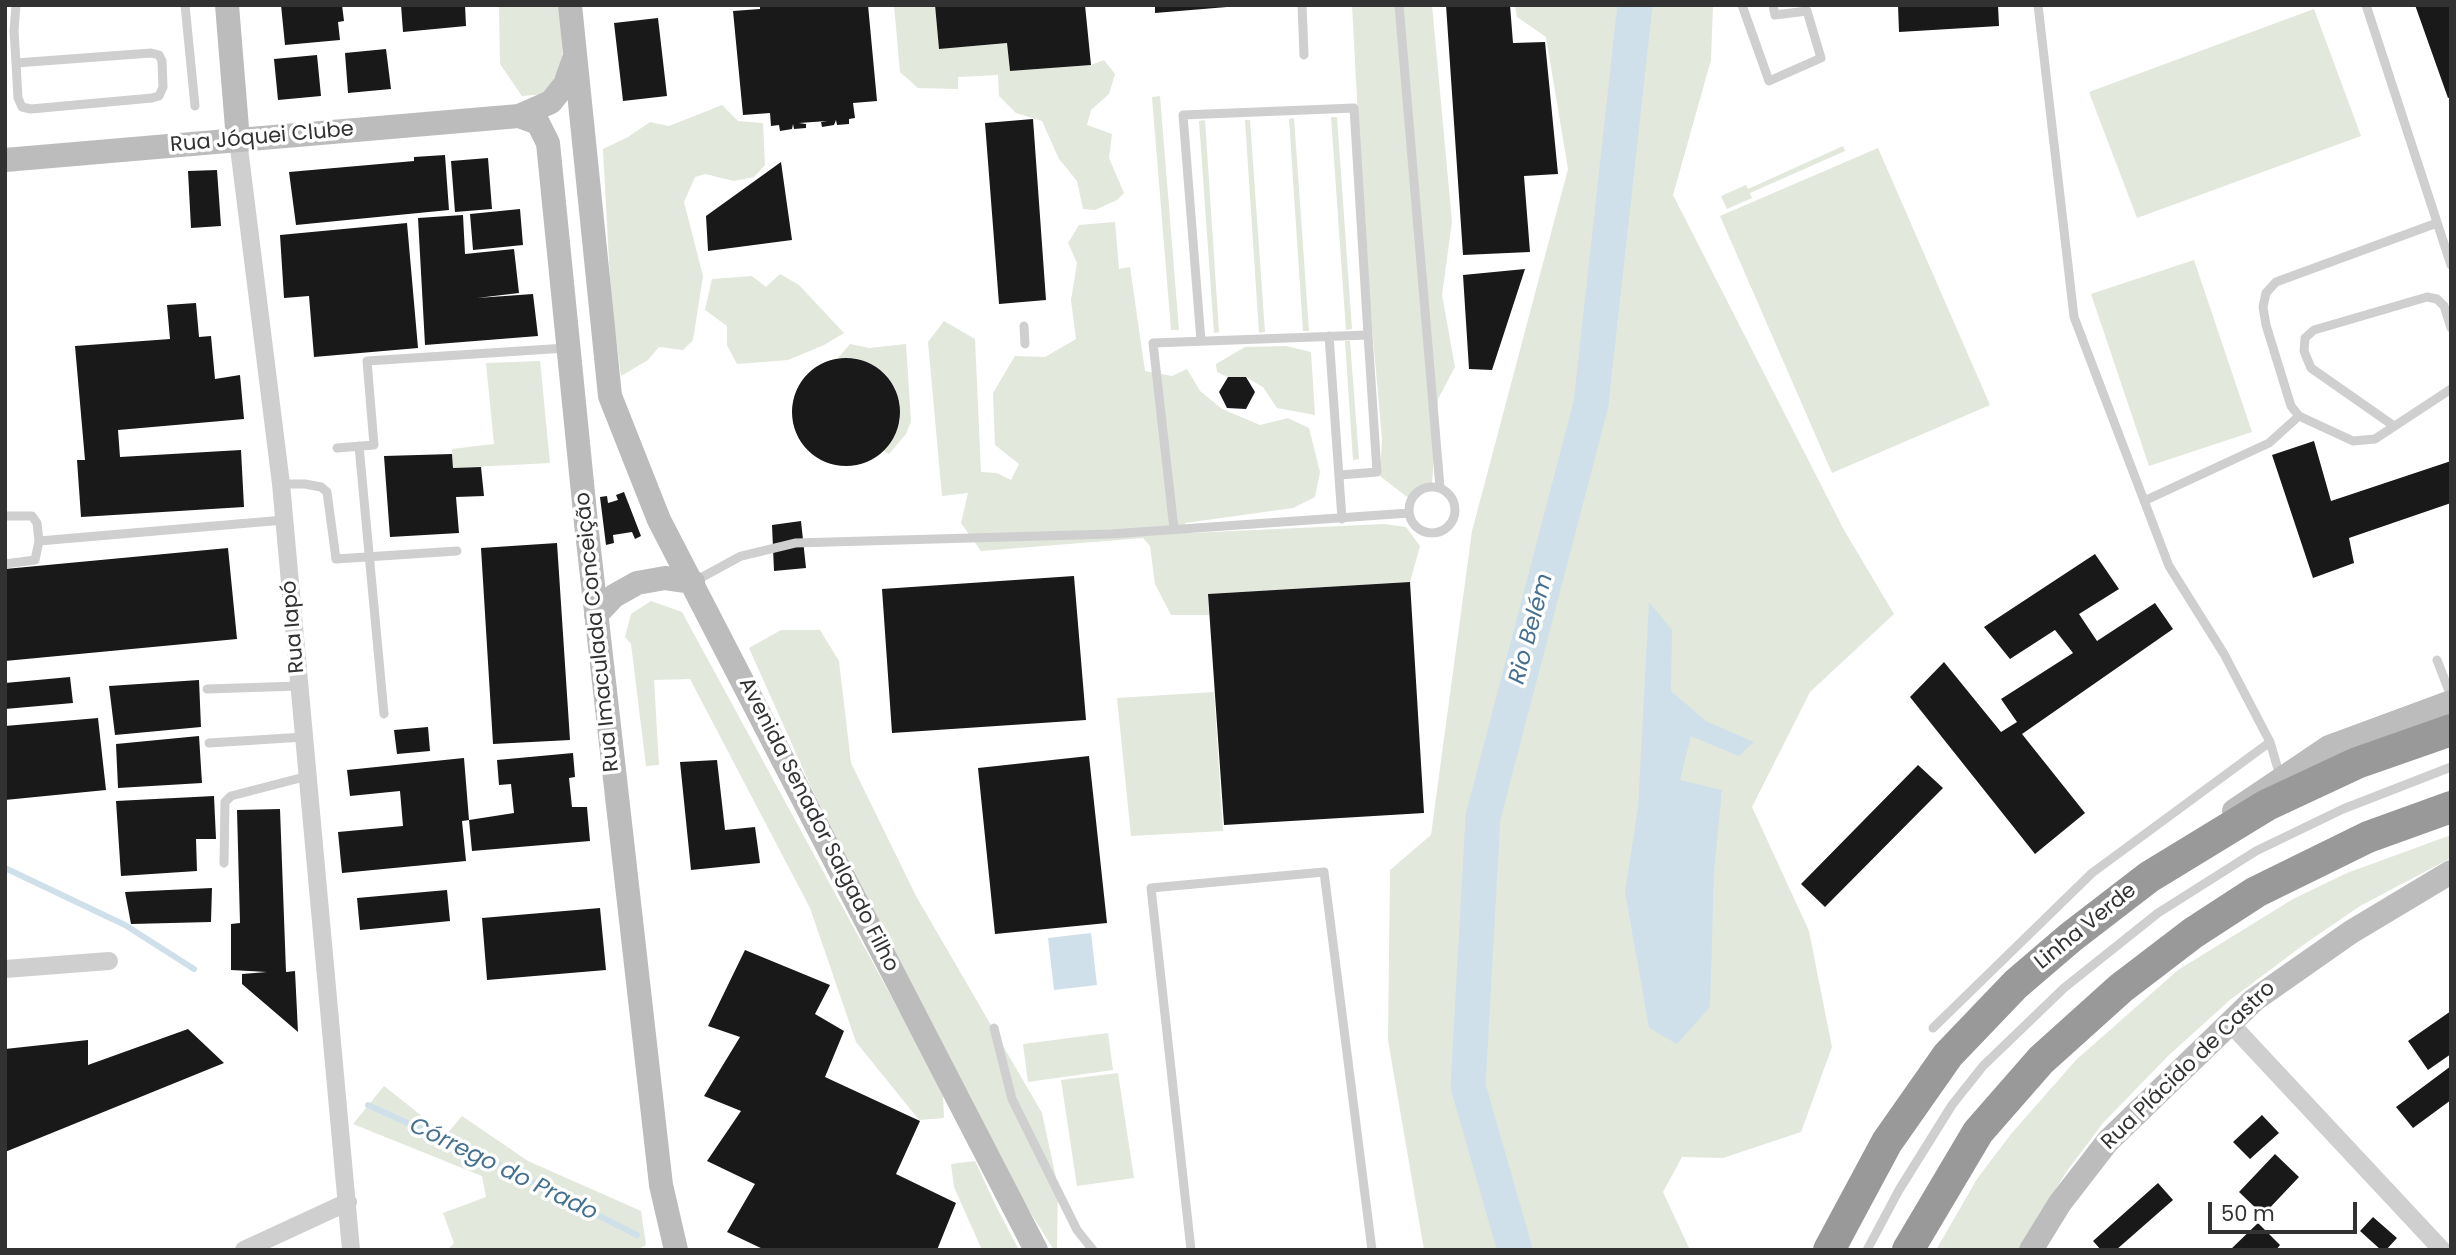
<!DOCTYPE html>
<meta charset="utf-8">
<style>
body{margin:0}
#map{position:relative;width:2456px;height:1255px;overflow:hidden;background:#fff;font-family:Poppins,sans-serif}
canvas{display:block}
.frame{position:absolute;inset:0;border:7px solid #323232;pointer-events:none}
.scale{position:absolute;left:2208px;top:1202px;width:149px;height:32px;box-sizing:border-box;border:4px solid #323232;border-top:0;padding-left:9px;font-size:21px;line-height:24px;white-space:nowrap;color:#323232;-webkit-text-stroke:5px #fff;paint-order:stroke}
</style>
<div id="map">
<canvas width="2456" height="1255"></canvas>
<div class="frame"></div>
<div class="scale">50 m</div>
</div>
<script>
const ctx = document.querySelector('canvas').getContext('2d');
ctx.lineJoin = 'round';
function fill(path, color) { ctx.fillStyle = color; ctx.fill(path, 'evenodd'); }
const shape = rows => new Path2D(rows.map(r => 'M' + r).join(''));
function strokePath(path, color, width, dash) { ctx.strokeStyle = color; ctx.lineWidth = width; ctx.lineCap = dash ? 'butt' : 'round'; ctx.setLineDash(dash || []); ctx.stroke(path); }
function write(font, color, halo, rows, align = 'center') {
  ctx.font = font + ' Poppins,sans-serif'; ctx.lineWidth = 7; ctx.setLineDash([]); ctx.textBaseline = 'middle'; ctx.strokeStyle = halo; ctx.fillStyle = color; for (const [text, x, y, turn = 0] of rows) {
    ctx.save(); ctx.translate(x, y); ctx.rotate((+turn || 0) * Math.PI / 180); ctx.textAlign = isNaN(turn) ? turn : align; if (halo) ctx.strokeText(text, 0, 0); ctx.fillText(text, 0, 0); ctx.restore();
  }
}
fill(shape([
 [499,5,559,5,563,62,545,94,522,96,500,64],
 [894,5,935,5,939,49,1007,43,1010,71,1091,65,1104,60,1115,74,1109,94,1091,110,1087,125,1112,134,1109,158,1124,193,1117,200,1095,210,1083,209,1077,181,1059,159,1042,121,1016,113,999,96,998,75,958,77,958,89,918,88,900,72],
 [1352,5,1432,5,1452,222,1442,295,1455,367,1438,399,1432,483,1407,497,1380,476,1382,439,1365,248],
 [1515,5,1713,5,1711,60,1673,195,1844,530,1894,614,1810,692,1752,807,1809,931,1832,1047,1801,1132,1723,1158,1682,1157,1663,1192,1690,1250,1424,1250,1388,1040,1390,870,1431,835,1472,531,1568,169,1546,37,1517,17],
 [2314,9,2361,136,2137,218,2089,92],
 [1160,96,1179,330,1171,330,1152,97],
 [722,105,738,121,763,123,765,165,754,177,734,181,705,174,695,177,684,202,703,276,693,340,683,350,659,347,648,360,621,376,611,299,603,149,628,137,650,122,669,126],
 [1331,117,1337,117,1352,329,1346,330],
 [1294,118,1309,331,1303,331,1289,119],
 [1205,120,1219,332,1214,333,1199,121],
 [1245,120,1250,120,1265,332,1259,333],
 [1843,146,1845,151,1750,193,1752,198,1727,209,1721,196,1746,185,1748,189],
 [1878,148,1990,405,1832,473,1720,216],
 [1115,222,1119,269,1130,267,1145,371,1172,376,1187,369,1200,391,1222,409,1260,425,1288,418,1309,428,1320,472,1315,497,1293,508,1185,523,1191,533,1384,524,1406,527,1420,546,1410,582,1208,594,1209,615,1171,615,1155,584,1150,546,1143,538,981,551,961,523,968,493,942,496,928,342,944,321,975,339,981,472,997,473,1011,480,1019,464,995,445,993,393,1015,356,1045,357,1076,339,1071,300,1077,263,1068,243,1079,225],
 [2194,260,2252,432,2149,466,2091,294],
 [780,274,799,285,844,333,824,345,788,360,737,364,727,345,727,326,705,310,712,279,752,276,766,287],
 [1345,341,1350,341,1359,459,1353,460],
 [850,344,869,348,906,344,911,421,906,434,889,454,884,451,894,437,900,421,900,404,895,388,885,374,871,364,855,358,838,358],
 [1286,346,1311,352,1315,415,1277,408,1263,387,1246,377,1228,377,1217,372,1216,364,1245,347],
 [540,361,550,463,453,468,452,449,494,444,486,363],
 [651,601,682,612,923,1055,943,1096,944,1118,919,1120,856,1042,810,908,690,679,654,680,659,765,646,766,631,644,625,637,631,614],
 [781,630,820,630,839,661,851,763,916,896,1042,1113,1058,1187,1057,1250,1054,1250,1018,1193,954,1070,811,787,749,648],
 [1214,692,1223,831,1131,836,1117,698],
 [2451,835,2451,858,2360,906,2306,943,2230,1000,2168,1056,2103,1123,2067,1171,2018,1250,1936,1250,1977,1179,2011,1134,2076,1060,2178,970,2293,899,2347,873],
 [1108,1033,1113,1070,1028,1082,1023,1044],
 [1118,1073,1134,1178,1077,1186,1061,1080],
 [384,1086,446,1135,462,1116,528,1161,641,1211,646,1245,636,1250,447,1250,454,1243,443,1213,486,1197,482,1176,353,1124],
 [975,1161,997,1208,1019,1250,982,1250,954,1187,951,1164]
]), '#e2e8dc');
fill(shape([
 [1649,602,1672,630,1671,691,1706,721,1754,742,1739,756,1691,736,1680,780,1722,790,1714,872,1710,1007,1677,1044,1649,1028,1625,892,1638,808],
 [1091,933,1097,985,1054,990,1048,938]
]), '#d0e0eb');
strokePath(shape([
 [5,868,125,925,194,969],
 [368,1105,491,1161,637,1235]
]), '#d0e0eb', 6);
strokePath(shape([
 [1515,1250,1468,1086,1483,817,1591,404,1635,5]
]), '#d0e0eb', 35);
fill(shape([
 [281,5,342,5,344,21,338,22,340,40,285,45],
 [401,5,465,5,466,26,403,32],
 [760,5,868,5,877,101,853,103,855,118,849,119,849,124,837,125,836,120,834,125,822,127,821,122,827,121,799,123,806,124,806,128,794,129,793,124,792,129,780,131,779,125,771,126,770,113,743,115,733,11,760,9],
 [935,5,1085,5,1091,65,1010,71,1007,43,939,49],
 [1155,5,1227,5,1227,7,1155,13],
 [1446,5,1510,5,1513,43,1545,42,1558,174,1524,176,1530,252,1463,255],
 [1898,5,1998,5,1999,26,1899,32],
 [2415,5,2451,5,2451,97,2448,98],
 [658,18,667,96,623,101,614,23],
 [386,49,391,89,348,93,345,53],
 [317,55,321,96,278,100,274,59],
 [1033,119,1046,300,999,304,985,123],
 [445,155,449,210,296,225,289,172,414,161,414,157],
 [488,158,492,209,455,212,451,161],
 [781,162,792,240,708,251,706,216],
 [217,170,221,226,191,228,188,171],
 [520,209,523,245,473,250,470,214],
 [463,215,465,254,514,249,519,293,477,298,533,294,538,336,425,345,418,218],
 [407,223,418,348,314,357,309,296,284,298,280,235],
 [1525,269,1492,370,1469,369,1463,275],
 [196,303,199,337,211,336,215,379,240,375,244,419,118,430,120,457,241,450,244,507,81,517,77,460,85,460,75,346,170,339,167,305],
 '792 412a54 54 0 1 1 108 0a54 54 0 1 1-108 0Z',
 [1228,377,1246,377,1255,392,1246,409,1227,408,1219,392],
 [2314,441,2331,501,2451,461,2451,503,2349,538,2354,563,2313,578,2272,455],
 [452,454,453,468,481,467,484,496,456,497,459,533,390,537,384,456],
 [624,492,641,536,635,539,632,532,613,535,614,543,606,545,600,497,607,496,608,503,618,500,616,495],
 [801,521,806,568,774,571,772,525],
 [557,543,570,740,493,744,481,548],
 [228,548,237,639,5,661,5,569],
 [2095,554,2119,589,2079,614,2097,641,2155,603,2173,629,2022,734,2085,813,2035,854,1910,697,1944,662,2001,732,2017,722,2001,699,2073,653,2055,630,2010,659,1984,627],
 [1074,576,1086,720,892,733,882,589],
 [1410,582,1424,813,1224,825,1208,594],
 [70,677,73,703,5,709,5,683],
 [199,680,201,727,115,735,109,686],
 [98,718,106,790,5,800,5,726],
 [428,727,430,751,397,754,394,730],
 [199,736,202,783,118,788,116,744],
 [573,753,575,777,569,778,572,807,587,807,590,841,472,851,469,820,514,813,511,784,499,785,497,760],
 [1089,756,1107,923,995,934,978,768],
 [464,758,469,820,462,821,466,861,342,873,338,832,403,826,400,791,350,796,347,770],
 [717,760,725,830,755,827,760,863,691,870,680,762],
 [1918,765,1943,788,1825,907,1801,884],
 [214,796,216,839,196,839,197,871,121,876,116,801],
 [280,809,286,972,295,971,298,1032,242,984,242,974,267,972,231,970,231,924,240,923,237,810],
 [212,888,211,922,131,924,125,892],
 [447,890,450,921,360,930,357,898],
 [600,908,606,970,487,980,482,918],
 [745,950,830,985,815,1014,844,1031,825,1077,920,1121,896,1174,956,1203,937,1250,765,1250,727,1232,755,1184,707,1161,741,1111,704,1096,740,1037,708,1026],
 [2451,1011,2451,1054,2428,1070,2408,1041],
 [188,1029,224,1063,5,1152,5,1049,88,1040,88,1065],
 [2451,1066,2451,1100,2413,1128,2396,1107],
 [2262,1115,2279,1133,2250,1159,2233,1142],
 [2275,1154,2299,1177,2263,1215,2239,1192],
 [2158,1183,2173,1200,2116,1250,2101,1250,2093,1241],
 [2373,1217,2397,1238,2386,1250,2381,1250,2360,1231],
 [2258,1223,2280,1245,2276,1250,2230,1250]
]), '#191919');
strokePath(shape([
 [185,5,195,106],
 [1302,5,1304,55],
 [1399,5,1440,487],
 [1742,5,1769,81,1821,58,1807,11,1775,15,1773,5],
 [2038,5,2074,317,2169,566,2224,654,2270,742,2280,776],
 [2366,5,2451,265],
 [16,63,151,53,159,55,162,61,163,87,159,96,152,98,31,109,22,107,18,98,16,63,14,31,16,5],
 [2437,223,2276,282,2266,293,2263,307,2266,325,2291,406,2299,416,2353,441,2375,439,2451,389],
 [1024,326,1025,344],
 [1329,336,1342,519],
 [2394,426,2311,368,2304,351,2305,338,2314,330,2427,297,2437,299,2444,306,2451,328],
 [359,446,384,714],
 [337,448,374,445,367,361,566,348],
 [1340,475,1377,472,1368,335],
 [281,484,305,484,321,487,327,492,336,559,457,551],
 '1409 510a23 23 0 1 1 46 0a23 23 0 1 1-46 0Z',
 [2144,501,2269,443,2299,416],
 [5,516,32,516,37,523,39,541,35,560,5,564],
 [1174,529,1153,343,1368,335,1354,108,1183,115,1201,341],
 [39,541,284,520],
 [695,581,741,556,795,543,1111,534,1409,513],
 [2437,660,2451,696],
 [207,689,299,686],
 [209,743,304,737],
 [224,863,225,802,231,796,308,776],
 [994,1028,1012,1099,1077,1230,1093,1250],
 [1933,1028,2092,873,2270,742],
 [1191,1250,1151,888,1324,872,1372,1250],
 [1867,1250,1899,1190,1952,1105,1983,1066,2064,988,2158,913,2256,851,2343,809,2451,767]
]), '#cfcfcf', 9);
strokePath(shape([
 [238,140,281,484,351,1250],
 [5,969,109,961],
 [2229,1022,2442,1250],
 [244,1250,348,1202]
]), '#cfcfcf', 18);
strokePath(shape([
 [227,5,238,140],
 [570,5,610,396,659,520,1036,1250],
 [519,116,538,123,548,143,586,523,661,1185,676,1250],
 [5,160,519,116,551,102,565,84,574,59],
 [596,615,614,596,637,583,665,578,693,582],
 [2234,811,2329,747,2451,702],
 [2031,1250,2060,1203,2108,1141,2254,1000,2351,932,2451,872]
]), '#bcbcbc', 24);
strokePath(shape([
 [1829,1250,1887,1142,1948,1055,2016,984,2071,937,2149,877,2267,805,2357,763,2451,730],
 [1908,1250,1978,1132,2041,1060,2121,988,2193,933,2256,892,2368,837,2451,807]
]), '#999', 32);
write('21px', '#323232', '#fff', [
 ["Rua Jóquei Clube",262,138,-5],
 ["Rua Iapó",294,627,-95],
 ["Rua Imaculada Conceição",598,632,-96],
 ["Avenida Senador Salgado Filho",818,825,63],
 ["Linha Verde",2086,927,-39],
 ["Rua Plácido de Castro",2189,1066,-44]
]);
write('italic 23px', '#457090', '#fff', [
 ["Rio Belém",1532,629,-75],
 ["Córrego do Prado",503,1170,26]
]);
</script>
